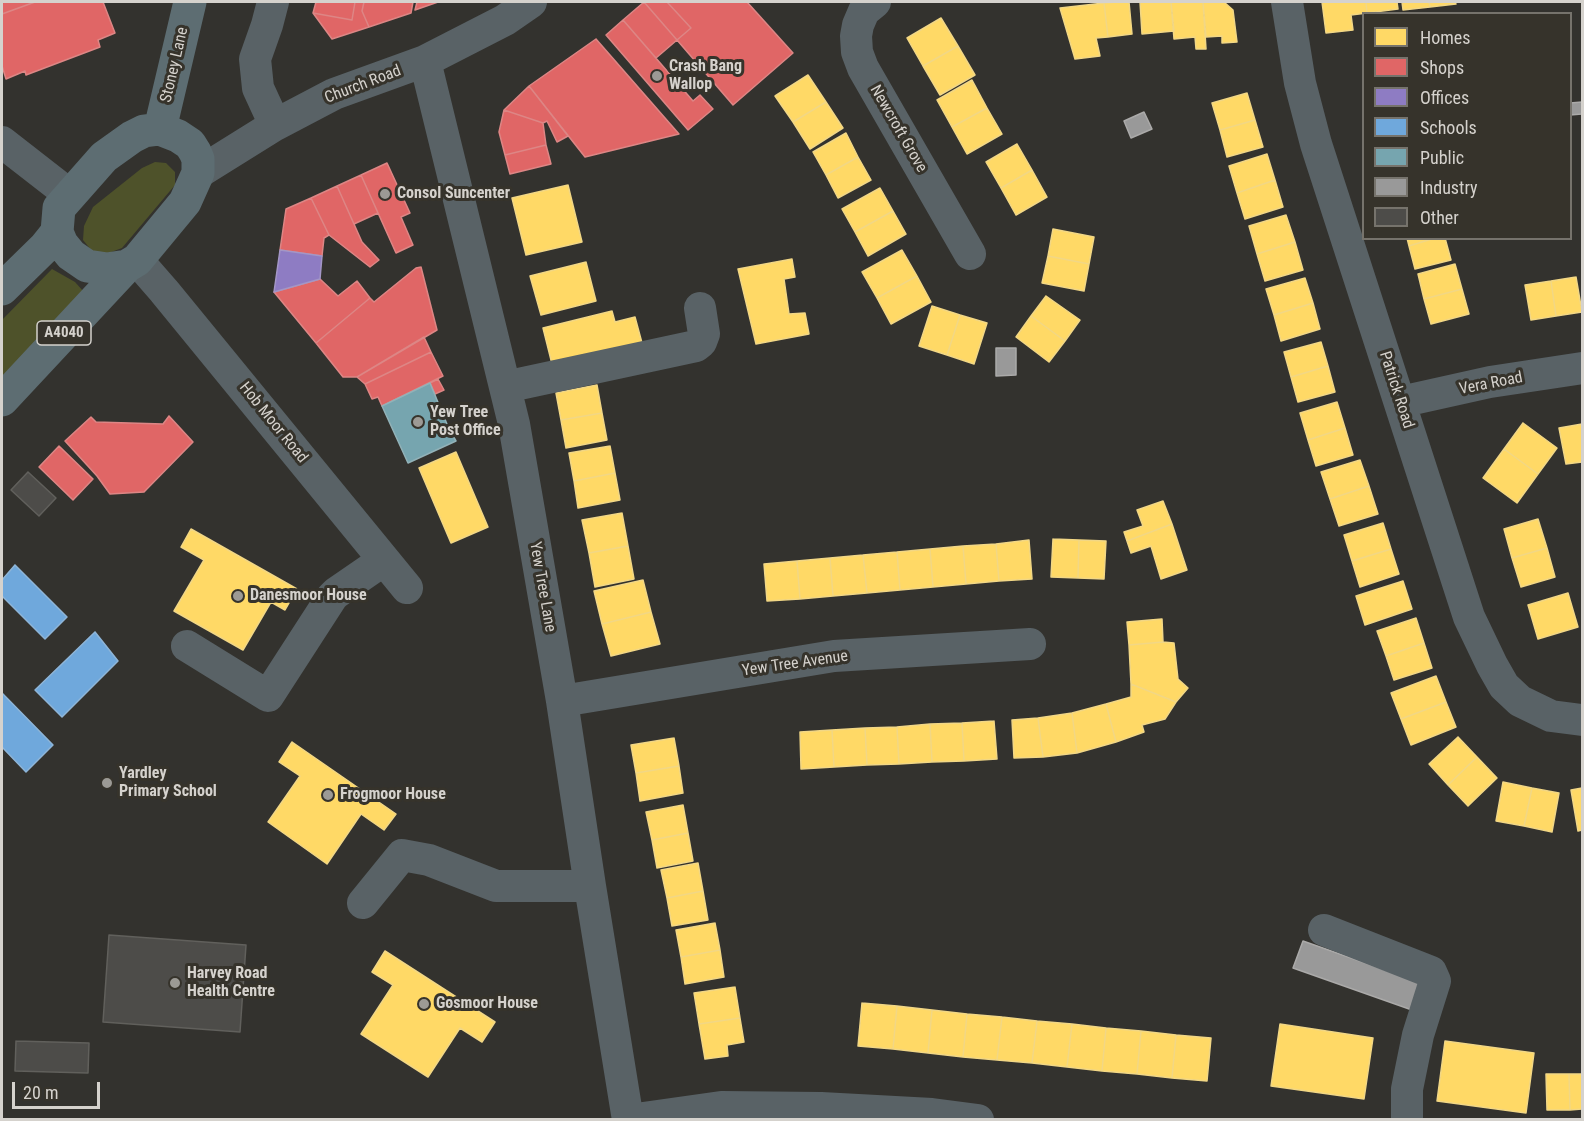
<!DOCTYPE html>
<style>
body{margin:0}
#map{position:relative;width:1584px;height:1121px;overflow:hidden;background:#33322e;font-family:"Roboto Condensed",sans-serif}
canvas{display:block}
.frame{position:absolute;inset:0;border:3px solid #d5d2cd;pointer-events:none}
.legend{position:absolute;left:1362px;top:12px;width:210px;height:228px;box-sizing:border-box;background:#36332b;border:2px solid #76736c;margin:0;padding:8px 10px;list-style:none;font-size:18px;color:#d5d2cd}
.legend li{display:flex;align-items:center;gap:12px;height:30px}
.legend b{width:30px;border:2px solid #76736c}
.scale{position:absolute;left:12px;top:1082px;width:88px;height:27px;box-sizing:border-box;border:3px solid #d5d2cd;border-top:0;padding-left:8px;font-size:18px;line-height:21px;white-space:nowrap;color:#d5d2cd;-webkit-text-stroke:4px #36332b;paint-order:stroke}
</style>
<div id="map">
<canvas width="1584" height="1121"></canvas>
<div class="frame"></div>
<ul class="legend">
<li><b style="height:16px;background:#ffd966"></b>Homes</li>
<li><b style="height:16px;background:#e06666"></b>Shops</li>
<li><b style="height:16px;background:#8e7cc3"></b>Offices</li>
<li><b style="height:16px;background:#6fa8dc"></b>Schools</li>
<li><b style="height:16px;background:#76a5af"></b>Public</li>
<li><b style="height:16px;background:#999"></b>Industry</li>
<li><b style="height:16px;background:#4d4c49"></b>Other</li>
</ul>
<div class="scale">20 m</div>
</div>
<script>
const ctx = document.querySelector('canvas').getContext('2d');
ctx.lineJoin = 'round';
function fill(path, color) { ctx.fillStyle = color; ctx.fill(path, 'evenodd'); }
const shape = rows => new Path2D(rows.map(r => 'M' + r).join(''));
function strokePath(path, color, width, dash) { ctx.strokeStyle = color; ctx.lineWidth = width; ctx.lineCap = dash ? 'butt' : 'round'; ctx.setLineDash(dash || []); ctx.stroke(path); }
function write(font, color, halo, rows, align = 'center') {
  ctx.font = font + ' "Roboto Condensed",sans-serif'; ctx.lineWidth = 6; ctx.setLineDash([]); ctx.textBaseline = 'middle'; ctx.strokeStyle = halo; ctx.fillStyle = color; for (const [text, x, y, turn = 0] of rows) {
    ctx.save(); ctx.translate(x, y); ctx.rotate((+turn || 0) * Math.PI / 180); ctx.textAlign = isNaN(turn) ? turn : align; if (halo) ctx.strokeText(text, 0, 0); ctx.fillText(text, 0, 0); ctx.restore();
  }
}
fill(shape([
 [155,162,166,163,175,172,175,185,122,248,106,254,92,251,83,240,84,226,93,207,142,168],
 [52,269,75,282,84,292,2,379,2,320]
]), '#4e522a');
const homes = shape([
 [1117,2,1129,2,1132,34,1108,37,1104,3,1117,2],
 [1140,2,1171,2,1174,31,1142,34,1140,2],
 [1171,2,1203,2,1206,49,1196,49,1195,37,1174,39,1171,2],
 [1203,2,1224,2,1233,10,1237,42,1222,43,1222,36,1206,37,1203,2],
 [1322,2,1366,2,1367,13,1351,15,1353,30,1326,33,1322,2],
 [1366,2,1397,2,1398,9,1367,13,1366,2],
 [1402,2,1429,2,1430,7,1403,10,1402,2],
 [1429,2,1455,2,1456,4,1430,7,1429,2],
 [1104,3,1108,37,1096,38,1100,56,1075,59,1060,8,1104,3],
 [941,18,958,46,923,66,907,38,941,18],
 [958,46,975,75,940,95,923,66,958,46],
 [808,75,826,102,793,122,775,96,808,75],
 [972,80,987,108,952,127,937,100,972,80],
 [1247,93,1255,120,1220,130,1212,103,1247,93],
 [826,102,843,128,810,149,793,122,826,102],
 [987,108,1002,134,967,154,952,127,987,108],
 [1255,120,1263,147,1227,157,1220,130,1255,120],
 [846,133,858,157,826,175,813,152,846,133],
 [1017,144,1032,170,1001,188,986,162,1017,144],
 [1267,154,1275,180,1237,193,1229,166,1267,154],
 [858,157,871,180,838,198,826,175,858,157],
 [1032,170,1047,197,1016,215,1001,188,1032,170],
 [1275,180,1283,207,1245,219,1237,193,1275,180],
 [568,185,582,242,526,255,512,198,568,185],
 [880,188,893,211,855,232,842,209,880,188],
 [893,211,906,234,868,256,855,232,893,211],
 [1286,215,1295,242,1257,254,1249,226,1286,215],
 [1053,229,1094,237,1089,264,1048,256,1053,229],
 [1407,238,1435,238,1409,246,1407,238],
 [1435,238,1445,238,1451,260,1415,269,1409,246,1435,238],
 [1295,242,1303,270,1265,281,1257,254,1295,242],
 [902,250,917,276,877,298,862,272,902,250],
 [1048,256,1089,264,1084,291,1042,283,1048,256],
 [792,259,795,277,784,279,789,314,805,313,809,334,756,344,738,269,792,259],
 [586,262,596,301,541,315,530,276,586,262],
 [1455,264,1462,289,1424,299,1418,274,1455,264],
 [917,276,931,302,891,324,877,298,917,276],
 [1576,277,1582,312,1556,316,1551,281,1576,277],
 [1305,278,1313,303,1274,315,1266,289,1305,278],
 [1551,281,1556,316,1531,320,1525,285,1551,281],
 [1462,289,1469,314,1431,324,1424,299,1462,289],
 [1046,296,1080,320,1065,341,1031,316,1046,296],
 [1313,303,1320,329,1281,341,1274,315,1313,303],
 [932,306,960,315,947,355,919,346,932,306],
 [612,311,615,322,635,317,642,343,552,364,543,328,612,311],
 [960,315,987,323,974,364,947,355,960,315],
 [1031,316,1065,341,1049,362,1016,337,1031,316],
 [1321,342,1328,366,1291,377,1284,352,1321,342],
 [1328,366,1335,392,1298,402,1291,377,1328,366],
 [597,385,602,413,561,420,556,393,597,385],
 [1337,402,1345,428,1308,440,1300,413,1337,402],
 [602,413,607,440,566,448,561,420,602,413],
 [1523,423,1557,448,1538,474,1504,449,1523,423],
 [1582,424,1582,462,1566,464,1559,428,1582,424],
 [1345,428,1353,455,1316,466,1308,440,1345,428],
 [610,446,615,473,574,481,569,453,610,446],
 [1504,449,1538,474,1517,503,1483,478,1504,449],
 [456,452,488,527,451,543,419,468,456,452],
 [1360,460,1369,486,1330,499,1321,472,1360,460],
 [615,473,620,500,578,508,574,481,615,473],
 [1369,486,1378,514,1339,526,1330,499,1369,486],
 [1163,501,1172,524,1127,541,1124,532,1143,526,1137,510,1163,501],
 [622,513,628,546,589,553,582,520,622,513],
 [1538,519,1547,548,1512,558,1504,529,1538,519],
 [1383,523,1391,549,1352,561,1344,535,1383,523],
 [1172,524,1187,570,1161,579,1151,546,1131,553,1127,541,1172,524],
 [191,529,297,589,285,610,271,602,243,650,174,611,204,560,181,547,191,529],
 [1053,539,1079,540,1078,578,1051,577,1053,539],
 [1029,540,1032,579,999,581,996,544,1029,540],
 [1079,540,1106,541,1104,579,1078,578,1079,540],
 [996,544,999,581,966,584,963,546,996,544],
 [628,546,634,579,595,587,589,553,628,546],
 [963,546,966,584,933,587,930,549,963,546],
 [1547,548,1555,577,1521,587,1512,558,1547,548],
 [930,549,933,587,900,590,897,552,930,549],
 [1391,549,1399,574,1360,587,1352,561,1391,549],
 [897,552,900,590,867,593,863,555,897,552],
 [863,555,867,593,833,596,830,558,863,555],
 [830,558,833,596,800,599,797,561,830,558],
 [797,561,800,599,767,601,764,564,797,561],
 [643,580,651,612,602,624,594,591,643,580],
 [1403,581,1412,609,1365,625,1356,596,1403,581],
 [1568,593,1578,627,1538,639,1528,605,1568,593],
 [651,612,660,644,611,656,602,624,651,612],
 [1416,618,1424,643,1386,656,1377,631,1416,618],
 [1162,619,1163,642,1129,645,1127,622,1162,619],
 [1163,642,1174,643,1178,679,1188,688,1176,702,1131,684,1129,645,1163,642],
 [1424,643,1432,668,1394,680,1386,656,1424,643],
 [1436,676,1446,702,1401,719,1391,693,1436,676],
 [1131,684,1176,702,1165,719,1142,725,1144,732,1116,742,1106,704,1131,697,1131,684],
 [1446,702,1456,727,1411,745,1401,719,1446,702],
 [1106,704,1116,742,1077,753,1072,713,1106,704],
 [1072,713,1077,753,1043,757,1038,718,1072,713],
 [1038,718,1043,757,1014,758,1012,720,1038,718],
 [994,721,997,759,964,761,962,723,994,721],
 [962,723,964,761,932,762,930,724,962,723],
 [930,724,932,762,899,764,897,727,930,724],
 [897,727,899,764,867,765,865,728,897,727],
 [865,728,867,765,834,767,832,730,865,728],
 [832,730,834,767,801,769,800,732,832,730],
 [1458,737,1477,757,1448,785,1429,764,1458,737],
 [674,738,679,766,636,773,631,745,674,738],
 [292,742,396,814,384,830,361,814,327,864,268,822,300,776,279,762,292,742],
 [1477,757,1497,778,1468,806,1448,785,1477,757],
 [679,766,683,793,640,801,636,773,679,766],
 [1503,782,1532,788,1524,826,1496,821,1503,782],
 [1532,788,1559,793,1552,832,1524,826,1532,788],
 [1582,788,1582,830,1578,831,1571,790,1582,788],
 [683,805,688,833,652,840,646,812,683,805],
 [688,833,693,861,657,868,652,840,688,833],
 [698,863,703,891,667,898,661,870,698,863],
 [703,891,708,920,672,926,667,898,703,891],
 [715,923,720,950,681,957,676,930,715,923],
 [720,950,724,977,685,984,681,957,720,950],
 [385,951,495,1022,482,1042,460,1028,428,1077,361,1034,393,985,372,972,385,951],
 [735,987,740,1018,699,1024,694,993,735,987],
 [862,1003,897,1006,893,1049,858,1046,862,1003],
 [897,1006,932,1010,928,1053,893,1049,897,1006],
 [932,1010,967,1014,963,1057,928,1053,932,1010],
 [967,1014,1002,1017,997,1060,963,1057,967,1014],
 [1002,1017,1037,1021,1032,1063,997,1060,1002,1017],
 [740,1018,744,1042,727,1045,728,1056,705,1059,699,1024,740,1018],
 [1037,1021,1072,1024,1067,1067,1032,1063,1037,1021],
 [1072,1024,1106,1028,1102,1071,1067,1067,1072,1024],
 [1280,1024,1373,1038,1364,1099,1271,1086,1280,1024],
 [1106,1028,1141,1031,1137,1074,1102,1071,1106,1028],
 [1141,1031,1176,1035,1172,1078,1137,1074,1141,1031],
 [1176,1035,1211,1038,1207,1081,1172,1078,1176,1035],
 [1445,1041,1534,1053,1526,1113,1437,1101,1445,1041],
 [1546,1074,1569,1074,1570,1110,1547,1110,1546,1074],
 [1569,1074,1582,1074,1582,1109,1570,1110,1569,1074]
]);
fill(homes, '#ffd966');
strokePath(homes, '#f2d785', 1.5);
const shops = shape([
 [2,2,35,2,2,14,2,2],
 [35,2,103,2,115,33,98,40,100,47,26,75,25,71,6,79,2,66,2,14,35,2],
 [316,2,355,2,352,20,313,13,316,2],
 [355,2,364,2,362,11,369,27,332,39,313,13,352,20,355,2],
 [364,2,413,2,411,13,369,27,362,11,364,2],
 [417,2,438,2,415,10,417,2],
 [644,2,677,40,656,58,623,20,644,2],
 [644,2,667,2,691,28,677,40,644,2],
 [667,2,747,2,793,53,733,105,677,40,691,28,667,2],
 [623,20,693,101,700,95,713,109,688,130,606,35,623,20],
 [596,39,679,134,585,157,529,86,596,39],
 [529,86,568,136,557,142,547,121,543,123,504,110,529,86],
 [504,110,543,123,546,145,505,155,499,132,504,110],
 [546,145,551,164,510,174,505,155,546,145],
 [387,163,410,213,401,217,413,245,396,253,361,175,387,163],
 [361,175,378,213,354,224,337,186,361,175],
 [337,186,362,242,379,260,370,267,329,235,311,198,337,186],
 [311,198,329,235,324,238,322,256,280,250,286,209,311,198],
 [421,267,437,330,357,377,343,377,316,343,370,298,374,302,416,268,421,267],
 [320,279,338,296,357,281,370,298,316,343,274,292,320,279],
 [424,337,431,352,365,384,357,377,424,337],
 [431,352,443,376,382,406,378,397,372,399,365,384,431,352],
 [438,379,444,390,435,394,430,383,438,379],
 [169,416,193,442,144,492,110,494,97,476,65,441,91,417,96,422,163,424,169,416],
 [59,446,93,479,73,500,39,467,59,446]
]);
fill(shops, '#e06666');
strokePath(shops, '#dd8685', 1.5);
const offices = shape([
 [280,250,322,256,320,279,274,292,280,250]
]);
fill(offices, '#8e7cc3');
strokePath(offices, '#a396c6', 1.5);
const schools = shape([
 [15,565,67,617,45,639,2,596,2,580,15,565],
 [95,632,118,661,62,717,35,690,95,632],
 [2,693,53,745,26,772,2,747,2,693]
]);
fill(schools, '#6fa8dc');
strokePath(schools, '#8eb5d8', 1.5);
const public = shape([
 [430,383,449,429,456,441,408,463,382,406,430,383]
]);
fill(public, '#76a5af');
strokePath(public, '#92b2b8', 1.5);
const industry = shape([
 [1582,102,1582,114,1570,115,1570,103,1582,102],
 [1144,112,1152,129,1131,138,1124,121,1144,112],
 [996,348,1016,348,1016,375,996,376,996,348],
 [1303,941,1422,983,1412,1010,1293,968,1303,941]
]);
fill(industry, '#999');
strokePath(industry, '#abaaa9', 1.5);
const building = shape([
 [28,472,56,498,39,516,11,490,28,472],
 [109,935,246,945,240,1032,103,1022,109,935],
 [16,1041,89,1043,88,1073,15,1071,16,1041]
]);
fill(building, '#4d4c49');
strokePath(building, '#61605c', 1.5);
strokePath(shape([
 [273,2,267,25,255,59,258,88,275,125],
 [875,2,864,11,858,25,856,36,857,52,863,68,970,254],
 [1287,2,1300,83,1316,144,1469,617,1492,665,1504,686,1520,701,1551,716,1582,720],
 [425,61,514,424,562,701,590,886,628,1120],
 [2,142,70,195],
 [198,173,275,125,334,94,425,61,505,20,531,2],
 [137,260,164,291,407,588],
 [505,387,696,346,701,342,704,334,700,308],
 [1400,402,1490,382,1582,368],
 [187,646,268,696,332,597,336,593,384,560],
 [562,701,834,656,1030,644],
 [363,903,402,855,429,860,496,886,590,886],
 [1324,930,1431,972,1435,981,1418,1035,1407,1089,1407,1120],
 [629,1120,721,1107,821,1108,932,1114,978,1120]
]), '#596266', 32);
strokePath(shape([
 [160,129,190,2],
 [2,289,45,247,57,232],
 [2,400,127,266,137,260,185,202,198,173,198,159,195,152,190,144,178,136,160,129,144,131,132,137,104,157,59,208,57,232,62,244,71,255,87,266,107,269,127,266]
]), '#5d6d72', 33);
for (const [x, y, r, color] of [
 [657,76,6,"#9c9a95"],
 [385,194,6,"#9c9a95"],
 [418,422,6,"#9c9a95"],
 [238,596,6,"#9c9a95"],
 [107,783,6,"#9c9a95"],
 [328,795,6,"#9c9a95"],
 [175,983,6,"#9c9a95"],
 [424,1004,6,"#9c9a95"]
]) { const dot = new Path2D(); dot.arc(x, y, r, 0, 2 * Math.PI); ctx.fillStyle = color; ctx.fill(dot); strokePath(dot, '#36332b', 2); }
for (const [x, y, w] of [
 [64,333,54]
]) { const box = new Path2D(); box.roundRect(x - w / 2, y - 12, w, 24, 4.5); ctx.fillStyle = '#36332b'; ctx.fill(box); strokePath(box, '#d5d2cd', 1.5); }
write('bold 15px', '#d5d2cd', null, [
 ["A4040",64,333]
]);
write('16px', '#d5d2cd', '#36332b', [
 ["Stoney Lane",175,65,-77],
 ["Church Road",363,85,-21],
 ["Newcroft Grove",898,129,60],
 ["Vera Road",1491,384,-11],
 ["Patrick Road",1396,390,72],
 ["Hob Moor Road",273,423,51],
 ["Yew Tree Lane",542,587,80],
 ["Yew Tree Avenue",795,664,-8]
]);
write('bold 16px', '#d5d2cd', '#36332b', [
 ["Crash Bang",669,67],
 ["Wallop",669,85],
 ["Consol Suncenter",397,194],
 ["Yew Tree",430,413],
 ["Post Office",430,431],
 ["Danesmoor House",250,596],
 ["Yardley",119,774],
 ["Primary School",119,792],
 ["Frogmoor House",340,795],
 ["Harvey Road",187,974],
 ["Health Centre",187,992],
 ["Gosmoor House",436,1004]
], 'left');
</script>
